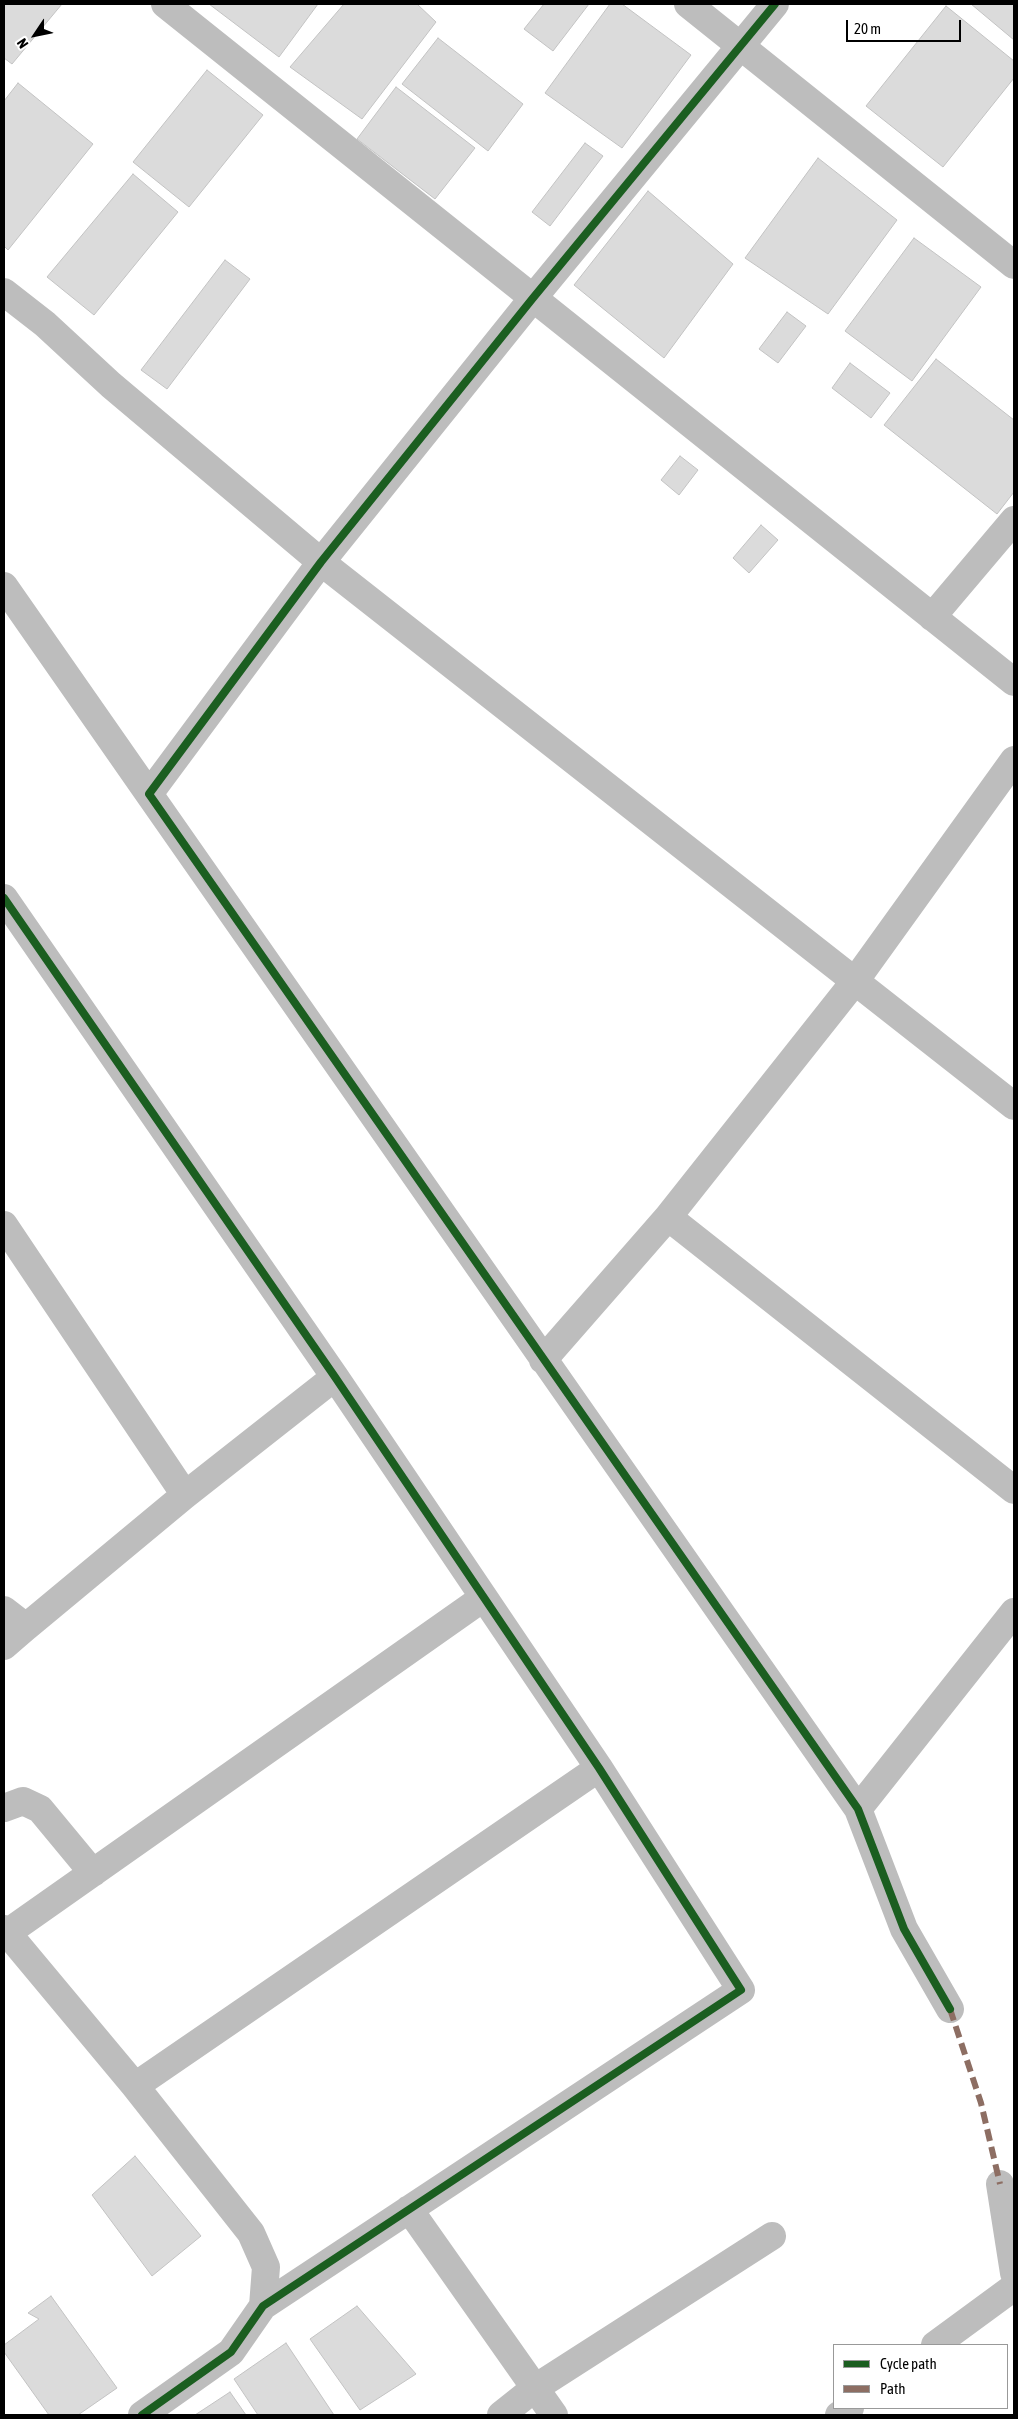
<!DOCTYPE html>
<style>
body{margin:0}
#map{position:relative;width:1018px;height:2419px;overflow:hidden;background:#fff;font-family:"Asap Condensed",sans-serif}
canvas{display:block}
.frame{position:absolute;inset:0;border:5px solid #000;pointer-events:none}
.legend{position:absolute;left:833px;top:2344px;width:175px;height:65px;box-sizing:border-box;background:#fff;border:1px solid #999;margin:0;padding:6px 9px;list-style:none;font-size:15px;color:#000}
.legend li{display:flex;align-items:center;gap:10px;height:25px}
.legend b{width:25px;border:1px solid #999}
.north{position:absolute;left:10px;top:10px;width:50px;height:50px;-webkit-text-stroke:4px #fff;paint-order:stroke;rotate:236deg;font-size:14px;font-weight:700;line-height:20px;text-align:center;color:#000}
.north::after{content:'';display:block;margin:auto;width:18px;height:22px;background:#000;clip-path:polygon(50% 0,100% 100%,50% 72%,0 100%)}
.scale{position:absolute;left:846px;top:20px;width:115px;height:22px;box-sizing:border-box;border:2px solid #000;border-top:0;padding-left:6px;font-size:15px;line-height:18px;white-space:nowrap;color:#000;-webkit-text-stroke:4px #fff;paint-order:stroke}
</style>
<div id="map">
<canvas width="1018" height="2419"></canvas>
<div class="frame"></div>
<ul class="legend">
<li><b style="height:6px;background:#1b5e20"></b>Cycle path</li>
<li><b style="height:6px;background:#8d6e63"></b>Path</li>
</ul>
<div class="north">N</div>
<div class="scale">20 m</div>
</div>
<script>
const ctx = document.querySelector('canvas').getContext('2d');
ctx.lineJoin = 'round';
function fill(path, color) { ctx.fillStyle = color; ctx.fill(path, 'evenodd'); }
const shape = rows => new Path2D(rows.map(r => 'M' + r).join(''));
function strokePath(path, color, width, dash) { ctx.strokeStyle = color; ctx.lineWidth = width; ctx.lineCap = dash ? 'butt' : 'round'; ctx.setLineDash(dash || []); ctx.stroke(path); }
const building = shape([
 [4,4,62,4,12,64,4,58,4,4],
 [209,4,318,4,279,57,209,4],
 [344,4,417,4,436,22,362,119,290,67,344,4],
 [544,4,589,4,553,51,524,29,544,4],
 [610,4,622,4,691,55,622,148,545,93,610,4],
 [971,4,1014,4,1014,40,971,4],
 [946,6,1014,61,1014,78,943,167,866,106,946,6],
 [438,38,523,104,488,151,402,84,438,38],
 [207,70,263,115,189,207,133,162,207,70],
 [18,83,93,144,8,250,4,246,4,101,18,83],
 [396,87,475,148,435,199,357,139,396,87],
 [585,143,603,156,550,226,532,212,585,143],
 [818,158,897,220,828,314,745,258,818,158],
 [133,174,178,212,94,315,47,277,133,174],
 [648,191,733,264,664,358,574,285,648,191],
 [914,238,981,287,912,381,845,331,914,238],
 [225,260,250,279,167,389,141,370,225,260],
 [787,312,806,326,778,363,759,349,787,312],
 [936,359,1014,420,1014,492,997,514,884,425,936,359],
 [850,363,890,393,871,418,832,388,850,363],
 [680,456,698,470,679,495,661,480,680,456],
 [761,525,778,540,749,573,733,558,761,525],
 [135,2156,201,2236,152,2276,92,2195,135,2156],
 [51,2296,117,2388,78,2415,49,2415,4,2352,4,2345,39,2319,28,2313,51,2296],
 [357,2306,416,2374,360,2410,310,2339,357,2306],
 [286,2343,334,2415,258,2415,234,2379,286,2343],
 [230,2392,246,2415,195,2415,230,2392]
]);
fill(building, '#dbdbdb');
strokePath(building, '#c3c3c3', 1);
strokePath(shape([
 [165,4,1014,682],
 [688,4,1014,265],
 [775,4,533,298,321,562,149,794,858,1809,904,1929,950,2009],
 [4,292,45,324,111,385,321,562,1014,1106],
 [4,586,149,794],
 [932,617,1014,520],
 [4,898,335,1377,599,1768,741,1990,263,2306,231,2352,142,2415],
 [668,1217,1014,1490],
 [4,1225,185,1495],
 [543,1360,668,1217,855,981,1014,760],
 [4,1610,26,1627,185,1495,335,1377],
 [4,1646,26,1627],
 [4,1808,23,1801,40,1809,93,1873],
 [858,1809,1014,1612],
 [4,1929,135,2086,251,2233,266,2267,263,2306],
 [7,1933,483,1598],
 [135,2086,599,1768],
 [1000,2184,1014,2273],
 [409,2209,554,2415],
 [935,2345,1014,2287],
 [501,2415,535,2388,772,2236],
 [839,2415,850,2408]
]), '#bdbdbd', 28);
strokePath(shape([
 [950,2009,981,2103,1000,2184]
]), '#8d6e63', 6, [12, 6]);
strokePath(shape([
 [775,4,533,298,321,562,149,794,858,1809,904,1929,950,2009],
 [4,898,335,1377,599,1768,741,1990,263,2306,231,2352,142,2415]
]), '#1b5e20', 8);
</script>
